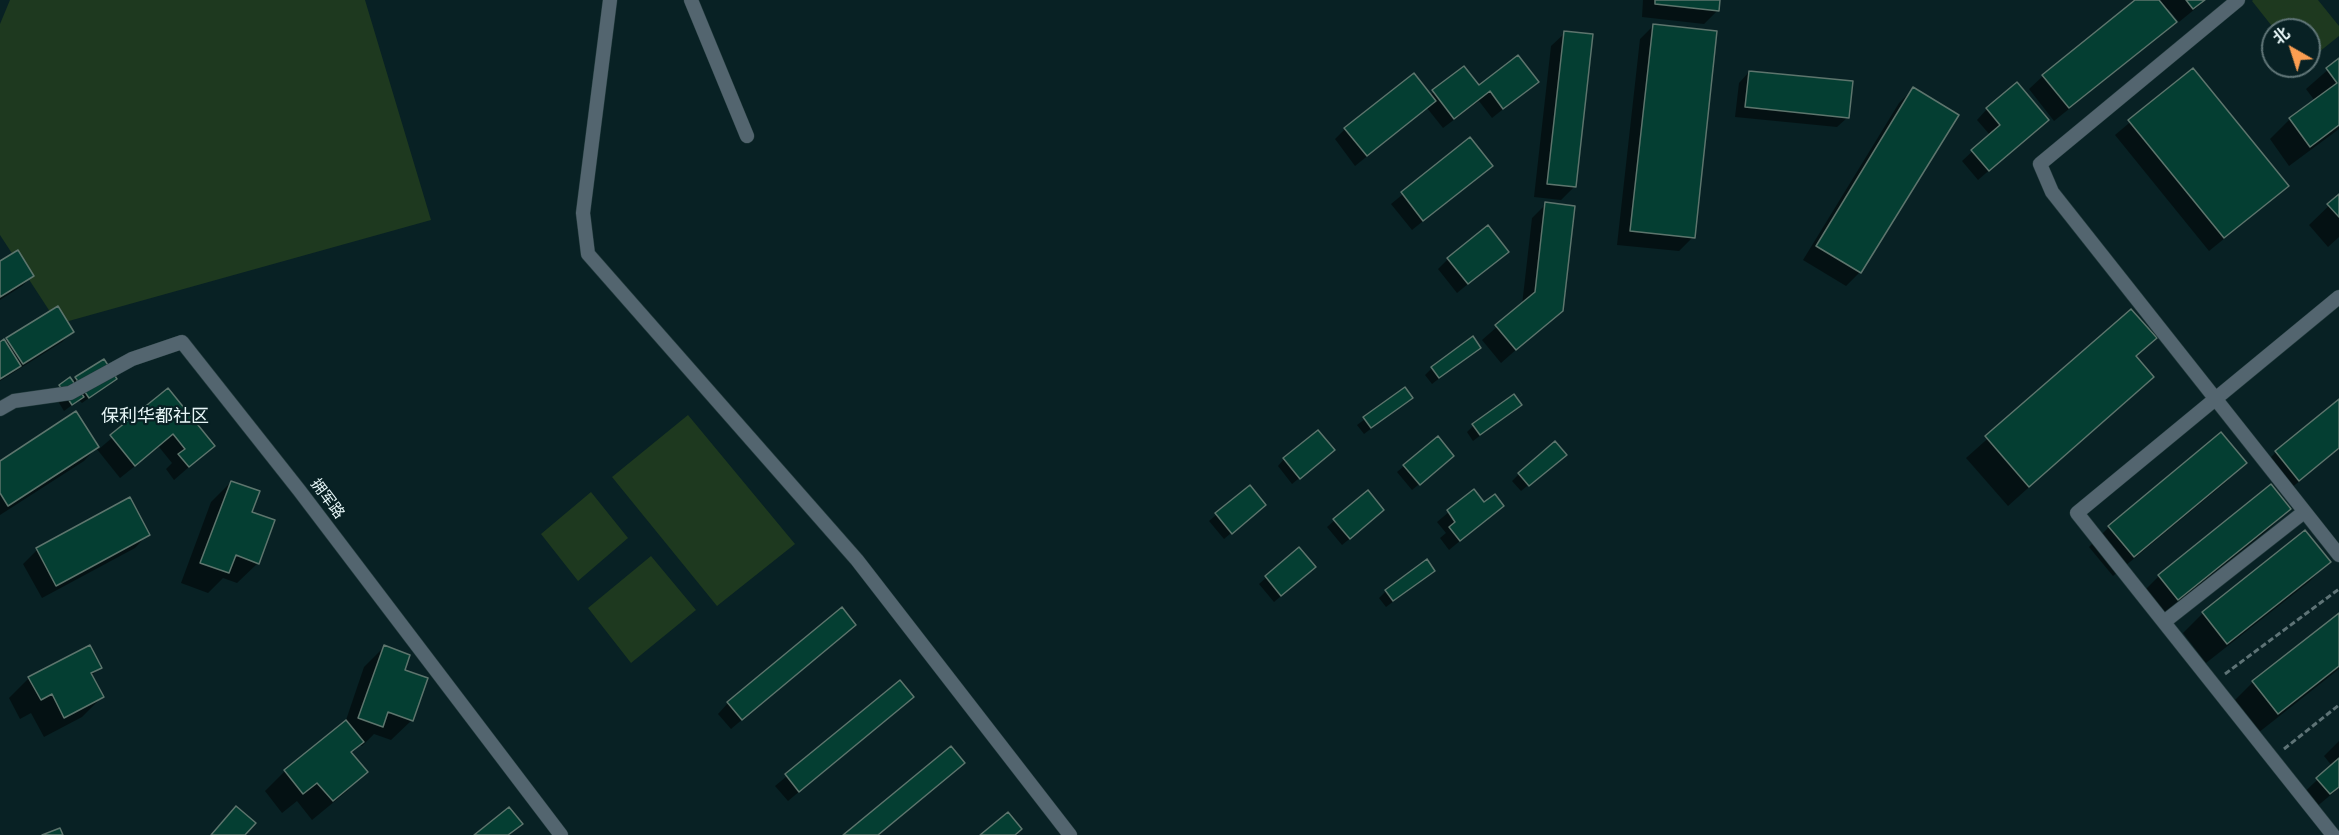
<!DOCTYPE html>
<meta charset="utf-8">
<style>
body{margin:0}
#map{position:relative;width:2339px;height:835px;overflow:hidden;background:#082124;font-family:"Archivo Narrow","Noto Sans SC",sans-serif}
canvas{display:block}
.north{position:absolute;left:2261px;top:18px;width:60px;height:60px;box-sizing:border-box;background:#082124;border:2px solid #617678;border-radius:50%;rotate:321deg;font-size:16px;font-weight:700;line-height:24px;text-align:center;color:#e7f6f7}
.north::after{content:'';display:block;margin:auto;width:21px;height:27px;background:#fb9e51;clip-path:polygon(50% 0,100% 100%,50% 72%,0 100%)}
</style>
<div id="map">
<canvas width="2339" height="835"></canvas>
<div class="north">北</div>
</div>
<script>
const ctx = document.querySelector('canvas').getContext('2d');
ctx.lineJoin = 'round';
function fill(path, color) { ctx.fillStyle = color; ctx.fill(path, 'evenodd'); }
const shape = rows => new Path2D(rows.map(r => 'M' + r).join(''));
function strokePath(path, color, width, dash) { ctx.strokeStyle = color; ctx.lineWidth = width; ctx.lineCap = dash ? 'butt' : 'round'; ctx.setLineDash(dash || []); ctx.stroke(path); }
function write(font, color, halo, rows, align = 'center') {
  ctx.font = font + ' "Archivo Narrow","Noto Sans SC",sans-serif'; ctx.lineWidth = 4.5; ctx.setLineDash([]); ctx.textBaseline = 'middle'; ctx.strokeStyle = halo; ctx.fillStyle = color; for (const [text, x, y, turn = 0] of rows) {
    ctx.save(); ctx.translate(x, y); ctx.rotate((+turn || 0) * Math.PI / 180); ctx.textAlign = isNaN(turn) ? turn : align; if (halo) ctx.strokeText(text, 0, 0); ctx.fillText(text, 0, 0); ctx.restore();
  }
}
fill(shape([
 [10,0,365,0,431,220,58,324,0,235,0,24],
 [2253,0,2318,0,2339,26,2339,36,2309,60,2309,30,2275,30,2252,1],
 [688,415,795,544,717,606,612,477],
 [591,492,628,538,578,581,541,534],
 [651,556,696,610,631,663,588,608]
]), '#1e391f');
fill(shape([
 [1643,0,1719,0,1718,10,1704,24,1642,17],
 [2138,0,2206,0,2179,22,2168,9,2166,11,2175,22,2161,35,2054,121,2029,89,2043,76],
 [1654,25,1693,237,1679,251,1617,245,1640,39],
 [1565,33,1575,186,1561,200,1534,197,1551,46],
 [2339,60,2339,129,2289,166,2270,139,2290,119,2315,101,2306,89],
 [1464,68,1478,87,1537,82,1492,118,1479,101,1443,128,1427,108,1355,166,1335,139,1345,129,1430,95],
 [2192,70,2287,185,2273,199,2209,251,2115,135],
 [1749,72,1848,117,1837,127,1735,117,1739,83],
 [1913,89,1957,115,1860,272,1846,286,1803,260,1899,103],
 [1987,109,2047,120,1978,180,1962,161,1990,135,1977,120],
 [1470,139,1491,166,1412,230,1391,204],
 [2339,196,2339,237,2328,247,2309,225],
 [1546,204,1561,310,1501,363,1482,340,1522,305,1532,218],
 [1507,252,1457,293,1438,269,1448,259],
 [0,263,32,276,22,286,0,300],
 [2131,311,2154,338,2135,357,2152,377,2008,506,1966,458],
 [72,332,62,342,0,381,0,344,7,339],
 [1479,347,1432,384,1425,375,1432,368],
 [76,378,115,379,82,403,79,400,64,411,53,393,70,379,72,382],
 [1405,389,1411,398,1364,434,1357,425],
 [168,390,213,446,174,480,166,469,172,463,159,447,120,478,96,448,84,461,0,515,0,462,76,413,99,449],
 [2339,401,2339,449,2285,493,2262,466,2276,452],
 [1520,405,1473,441,1467,432,1473,426],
 [1326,456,1292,484,1278,466,1284,459],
 [1558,461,1521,491,1512,481,1519,474],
 [1445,463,1412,490,1397,472,1404,466],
 [2245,463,2225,483,2113,576,2089,547,2109,527],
 [231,482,250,513,258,563,237,583,223,578,208,593,181,583,211,502],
 [1249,487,1257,511,1224,539,1209,521],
 [1474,491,1484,504,1502,506,1449,550,1440,538,1446,533,1437,522],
 [1367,492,1376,517,1342,545,1327,527],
 [2289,509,2269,529,2157,619,2139,596,2159,576],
 [148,534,135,548,42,598,23,564,37,550],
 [1299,549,1307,574,1274,602,1259,584],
 [2329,562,2309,582,2206,663,2183,633,2203,613],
 [1426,577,1386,607,1379,598,1386,591],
 [2339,615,2339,669,2258,733,2233,702,2253,682],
 [854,625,731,729,718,714,728,703],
 [384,647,403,670,412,720,391,740,374,734,362,746,358,745,350,753,366,772,346,792,312,820,297,801,282,813,265,791,285,771,345,723,364,667],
 [100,668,91,676,102,697,82,717,44,737,31,713,20,719,9,698,29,678],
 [900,682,912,697,788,801,775,786],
 [2339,741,2339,788,2309,813,2297,799,2332,766,2324,756],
 [963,763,878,835,845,835]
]), '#0007');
const building = shape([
 [1655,0,1720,0,1719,11,1655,4,1655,0],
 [2135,0,2159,0,2177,22,2069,108,2042,75,2135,0],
 [2186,0,2205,0,2193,9,2186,0],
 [1653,24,1717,31,1695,238,1630,231,1653,24],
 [1564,31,1593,34,1576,187,1547,184,1564,31],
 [1518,55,1539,82,1503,109,1490,91,1454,119,1432,90,1464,66,1479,85,1518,55],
 [2339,58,2339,125,2310,147,2289,118,2337,83,2326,68,2339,58],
 [2193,68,2289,186,2224,238,2128,120,2193,68],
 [1749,71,1853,81,1849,118,1745,107,1749,71],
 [1414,73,1436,101,1367,156,1344,128,1414,73],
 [2017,82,2049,120,1989,171,1971,150,2000,125,1986,108,2017,82],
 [1913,87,1959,115,1861,273,1816,246,1913,87],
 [1470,137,1493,166,1423,221,1401,192,1470,137],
 [2339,194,2339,217,2327,204,2339,194],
 [1545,202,1575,206,1563,311,1516,350,1495,325,1535,292,1545,202],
 [1488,225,1509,252,1468,284,1447,258,1488,225],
 [18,250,34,276,0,297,0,261,18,250],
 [58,306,74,332,23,364,6,338,58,306],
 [2131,309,2157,338,2136,356,2154,377,2029,487,1985,436,2131,309],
 [1473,336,1481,348,1439,378,1431,367,1473,336],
 [4,339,21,366,0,379,0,342,4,339],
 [104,359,117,379,89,398,75,377,104,359],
 [70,377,84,397,72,405,59,385,70,377],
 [1405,387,1413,398,1371,428,1363,417,1405,387],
 [168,388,215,446,189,467,178,454,185,449,173,434,135,466,110,435,168,388],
 [1514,394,1522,405,1480,435,1472,424,1514,394],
 [2339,399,2339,448,2299,481,2275,451,2339,399],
 [76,411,99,447,8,506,0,493,0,461,76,411],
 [1318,430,1335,450,1300,479,1283,458,1318,430],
 [2221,432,2247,463,2134,557,2108,526,2221,432],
 [1438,436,1454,456,1420,485,1403,465,1438,436],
 [1555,441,1567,455,1529,486,1518,473,1555,441],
 [231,481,260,491,252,512,275,520,259,564,236,555,229,573,200,563,231,481],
 [2271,484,2291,509,2178,600,2158,575,2271,484],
 [1250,485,1266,505,1232,534,1215,513,1250,485],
 [1474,489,1484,502,1495,494,1504,506,1460,541,1449,527,1455,522,1447,510,1474,489],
 [1368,490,1384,510,1350,539,1333,519,1368,490],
 [130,497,150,535,56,586,36,548,130,497],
 [2305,530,2331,562,2227,644,2202,612,2305,530],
 [1299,547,1316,567,1281,596,1265,576,1299,547],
 [1427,559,1435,571,1393,601,1385,590,1427,559],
 [842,607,856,625,742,720,727,702,842,607],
 [2339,613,2339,666,2278,714,2252,681,2339,613],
 [90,645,102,668,91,673,104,697,64,718,52,694,41,700,28,677,90,645],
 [384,645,410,655,405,670,428,678,413,721,388,712,383,727,358,718,384,645],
 [900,680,914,697,799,792,785,774,900,680],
 [346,720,364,742,351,752,368,772,333,801,317,783,303,794,284,770,346,720],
 [951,746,965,763,878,835,843,835,951,746],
 [2339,758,2339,787,2330,794,2316,778,2339,758],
 [236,806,256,823,245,835,211,835,236,806],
 [509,807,523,824,508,835,474,835,509,807],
 [1008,812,1022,829,1015,835,980,835,1008,812],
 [60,828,63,835,42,835,60,828]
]);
fill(building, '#043e32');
strokePath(building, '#5d756d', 1.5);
const street = shape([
 [610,0,583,213,588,254,857,560,1070,835],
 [691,0,747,136],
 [2238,0,2040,164,2052,192,2339,555],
 [0,409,14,401,70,393,132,359,182,342,299,490,561,835],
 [2164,622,2304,512],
 [2333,835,2077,513,2339,297]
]);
strokePath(street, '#233b3d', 15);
strokePath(shape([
 [2225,674,2339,589],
 [2284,749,2339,705]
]), '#5e7376', 3, [6, 3]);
strokePath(street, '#53656f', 14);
write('15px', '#e7f6f7', '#082124', [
 ["拥军路",327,499,53]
]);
write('18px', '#e7f6f7', '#082124', [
 ["保利华都社区",155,417]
]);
</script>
